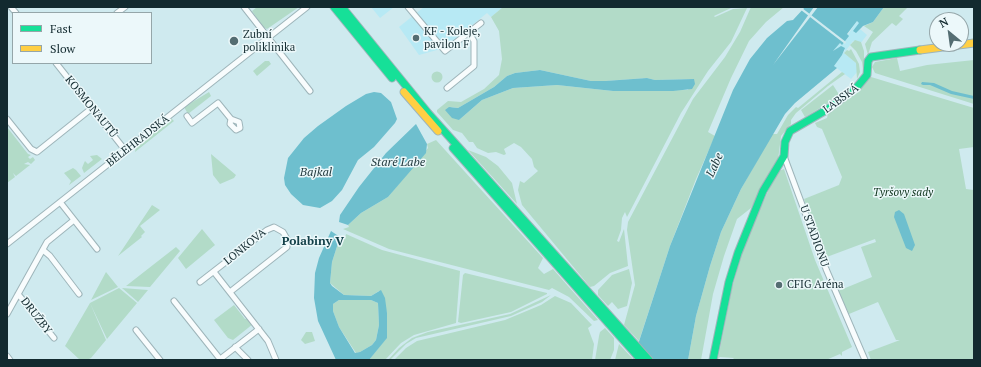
<!DOCTYPE html>
<meta charset="utf-8">
<style>
body{margin:0}
#map{position:relative;width:981px;height:367px;overflow:hidden;background:#cfeaef;font-family:"PT Serif",serif}
canvas{display:block}
.frame{position:absolute;inset:0;border:8px solid #122a2f;pointer-events:none}
.legend{position:absolute;left:12px;top:12px;width:140px;height:52px;box-sizing:border-box;background:#ecf8fa;border:1px solid #95a6a9;margin:0;padding:5px 7px;list-style:none;font-size:12px;color:#122a2f}
.legend li{display:flex;align-items:center;gap:8px;height:20px}
.legend b{width:20px;border:1px solid #95a6a9}
.north{position:absolute;left:929px;top:12px;width:40px;height:40px;box-sizing:border-box;background:#ecf8fa;border:1px solid #95a6a9;border-radius:50%;rotate:331deg;font-size:11px;font-weight:700;line-height:16px;text-align:center;color:#122a2f}
.north::after{content:'';display:block;margin:auto;width:14px;height:18px;background:#546d72;clip-path:polygon(50% 0,100% 100%,50% 72%,0 100%)}
</style>
<div id="map">
<canvas width="981" height="367"></canvas>
<div class="frame"></div>
<ul class="legend">
<li><b style="height:5px;background:#16e098"></b>Fast</li>
<li><b style="height:5px;background:#ffcf43"></b>Slow</li>
</ul>
<div class="north">N</div>
</div>
<script>
const ctx = document.querySelector('canvas').getContext('2d');
ctx.lineJoin = 'round';
function fill(path, color) { ctx.fillStyle = color; ctx.fill(path, 'evenodd'); }
const shape = rows => new Path2D(rows.map(r => 'M' + r).join(''));
function strokePath(path, color, width, dash) { ctx.strokeStyle = color; ctx.lineWidth = width; ctx.lineCap = dash ? 'butt' : 'round'; ctx.setLineDash(dash || []); ctx.stroke(path); }
function write(font, color, halo, rows, align = 'center') {
  ctx.font = font + ' "PT Serif",serif'; ctx.lineWidth = 3; ctx.setLineDash([]); ctx.textBaseline = 'middle'; ctx.strokeStyle = halo; ctx.fillStyle = color; for (const [text, x, y, turn = 0] of rows) {
    ctx.save(); ctx.translate(x, y); ctx.rotate((+turn || 0) * Math.PI / 180); ctx.textAlign = isNaN(turn) ? turn : align; if (halo) ctx.strokeText(text, 0, 0); ctx.fillText(text, 0, 0); ctx.restore();
  }
}
fill(shape([
 [371,7,394,7,380,18],
 [424,7,503,7,491,17,487,13,444,48,419,55,399,27],
 [857,21,860,22,856,33,860,29,867,35,860,44,853,41,844,53,856,63,858,71,851,79,834,66,845,50,841,47,833,51,840,43,841,45]
]), '#b7e9f4');
fill(shape([
 [257,7,299,7,267,29,263,27,252,11],
 [503,7,731,8,714,16,715,17,733,9,747,8,731,42,708,71,681,113,627,217,625,212,622,218,621,230,617,241,619,242,624,229,628,266,610,273,594,286,590,287,522,205,518,190,520,181,524,183,538,171,534,167,532,159,521,147,514,143,504,149,506,154,504,155,496,152,488,153,477,148,473,142,469,142,462,133,453,130,437,112,437,110,448,101,461,102,484,89,499,75,502,59,499,31,491,17],
 [540,70,591,81,605,81,647,78,655,80,694,79,688,90,613,91,557,85,513,88,482,100,459,120,451,107,458,108,494,87,507,76,515,73],
 [751,7,784,7,766,22,749,41,731,78,708,132,715,136,696,179,670,246,639,341,624,325,635,285,627,230,628,222,693,99,725,57,740,32],
 [884,7,908,7,899,16,903,19,896,26,892,23,872,42,868,55,865,44,873,32,864,26,873,22],
 [855,40,861,42,864,51,864,67,860,79,863,70,862,62,856,51,850,45],
 [851,49,859,64,860,72,857,79,856,63,844,53,847,50,849,51],
 [897,58,900,71,927,65,974,60,974,104,875,73,872,67,875,62],
 [265,61,269,61,271,64,257,76,253,71],
 '431.5 77a5.5 5.5 0 1 1 11 0a5.5 5.5 0 1 1-11 0Z',
 [842,72,845,74,828,86,796,113,791,120,791,124,781,136,778,160,751,208,737,219,724,256,713,294,701,360,688,360,696,316,710,266,721,232,741,189,772,134,777,134,788,115,796,107,798,108],
 [871,77,974,108,974,147,959,149,966,189,974,190,974,360,871,360,868,352,900,340,896,340,878,302,849,314,838,291,872,277,861,247,876,242,875,239,824,258,804,199,839,185,842,177,822,129,817,127,815,123,827,118,828,113,859,91],
 [833,85,840,96,805,117,801,110],
 [209,92,211,96,188,114,184,107],
 [171,118,174,121,135,152,136,146],
 [7,127,28,154,31,155,28,157,30,159,33,157,35,160,31,164,28,162,24,164,30,165,16,176,13,173,15,177,7,183],
 [436,140,543,258,538,268,544,274,553,269,598,320,594,321,569,297,552,288,549,290,389,249,343,229,349,227,348,225,361,213,388,197,428,148,427,144],
 [468,150,486,157,498,166,512,183,517,204],
 [211,154,236,175,234,178,220,184,213,175],
 [97,155,102,159,84,173,82,168,84,163,85,161,88,164,93,160,90,156],
 [73,168,76,170,81,176,69,185,71,181,64,173],
 [784,169,815,260,852,347,842,352,842,356,840,354,826,360,732,360,734,358,720,357,718,359,732,288,745,243,770,187,779,171],
 [152,205,160,210,140,226,145,232,141,236,142,237,118,256],
 [202,229,215,245,186,269,178,258],
 [346,234,382,250,460,271,456,323,414,335,401,343,385,360,369,360,387,337,387,313,379,291,371,296,344,295,330,283,332,262,340,237,345,239],
 [176,247,180,251,150,287,126,286],
 [629,269,632,283,627,306,618,309,612,302,608,306,598,295,598,290,612,275],
 [106,272,118,287,91,300],
 [465,273,547,293,547,294,511,312,461,323,458,322,463,275],
 [119,288,137,303,107,339,90,303],
 [122,288,148,290,138,302],
 [551,295,542,302,511,316,416,338,406,344,390,360,388,360,399,348,412,338,428,332,510,314],
 [555,296,571,303,592,325,588,328,594,344,592,360,394,360,406,348,417,341,505,320,541,305],
 [339,300,371,300,378,303,379,325,376,340,372,345,360,352,356,353,339,327,333,311,333,304],
 [90,303,106,340,91,358,87,360,80,360,65,346],
 [234,305,245,319,248,318,253,324,233,340,228,338,214,320],
 [605,328,614,338,614,350,610,360,595,360,599,336,600,332],
 [306,332,312,332,315,341,305,344,301,340],
 [619,344,633,359,633,360,615,360]
]), '#b2dbc8');
fill(shape([
 [805,7,814,7,773,65,818,7,884,7,873,22,863,26,856,33,853,31,859,23,857,21,847,34,849,36,842,45,840,43,833,51,841,46,845,48,842,55,834,66,837,68,795,103,785,114,741,189,721,232,710,266,696,316,688,360,633,360,670,246,733,90,750,59,767,38,787,21,793,20],
 [540,70,591,81,605,81,647,78,655,80,694,79,695,84,692,89,673,91,613,91,557,85,513,88,482,100,459,120,452,118,445,110,449,107,458,108,494,87,507,76,515,73],
 [922,82,934,83,952,91,974,96,974,99,951,94,930,85,923,85,921,84],
 [374,92,381,93,391,102,397,119,395,123,374,147,358,160,342,190,332,201,320,208,303,205,291,194,285,185,284,178,288,158,304,138,318,126,346,106,366,94],
 [416,124,427,144,426,153,388,197,361,213,348,225,339,222,340,215,359,187,386,153],
 [899,210,904,214,915,245,912,251,906,248,894,217,895,212],
 [331,231,340,237,332,262,330,283,332,286,344,295,371,296,381,290,385,298,387,313,387,338,369,360,336,360,318,321,314,298,315,273,319,258],
 [339,300,371,300,378,303,379,325,376,340,372,345,360,352,355,353,339,327,333,311,333,304]
]), '#6ebfce');
fill(shape([
 [802,8,846,42,845,44,801,10]
]), '#cfeaef');
const street = shape([
 [11,7,16,13],
 [244,7,310,91],
 [408,7,445,51,481,23],
 [117,13,125,7],
 [56,63,125,150],
 [447,88,474,66,474,41,469,33],
 [187,116,192,123,218,103,231,119,239,122,240,128,236,130,230,124,231,119],
 [7,119,31,149,37,152,92,108],
 [784,156,826,269,865,360],
 [60,202,97,249],
 [7,244,307,7],
 [43,250,50,256,79,294],
 [214,272,268,341,276,360],
 [200,282,267,230,274,227,283,232,287,239,287,247,230,292],
 [18,294,54,338],
 [174,301,220,359],
 [7,314,47,242,74,220],
 [136,330,160,360],
 [235,347,248,360],
 [7,356,10,360],
 [219,360,259,329]
]);
const fast = shape([
 [334,7,392,78],
 [342,7,428,113,649,360],
 [453,148,641,360],
 [713,360,729,282,738,253,763,191,784,156,785,142,790,131,828,109,857,87,867,75,868,61,871,57,920,50]
]);
const slow = shape([
 [920,50,974,43],
 [404,92,438,131]
]);
strokePath(street, '#9eb5ba', 7);
strokePath(fast, '#9eb5ba', 9);
strokePath(slow, '#9eb5ba', 9);
strokePath(street, '#f8fcfd', 5);
strokePath(fast, '#16e098', 7);
strokePath(slow, '#ffcf43', 7);
for (const [x, y, r, color] of [
 [416,38,4,"#546d72"],
 [234,41,5,"#546d72"],
 [779,285,4,"#546d72"]
]) { const dot = new Path2D(); dot.arc(x, y, r, 0, 2 * Math.PI); ctx.fillStyle = color; ctx.fill(dot); strokePath(dot, '#ecf8fa', 1.5); }
write('11px', '#122a2f', '#ecf8fa', [
 ["KF - Koleje,",424,32],
 ["pavilon F",424,45],
 ["Zubní",243,35],
 ["poliklinika",243,48],
 ["CFIG Aréna",787,285]
], 'left');
write('11px', '#122a2f', '#ecf8fa', [
 ["LABSKÁ",841,99,-36],
 ["KOSMONAUTŮ",91,107,51],
 ["BĚLEHRADSKÁ",138,141,-38],
 ["U STADIONU",814,236,70],
 ["LONKOVA",245,247,-39],
 ["DRUŽBY",36,316,52]
]);
write('italic 11px', '#0d331b', '#ecf8fa', [
 ["Tyršovy sady",903,193]
]);
write('italic 12px', '#21393e', '#ecf8fa', [
 ["Staré Labe",398,163],
 ["Labe",715,165,-66],
 ["Bajkal",316,173]
]);
write('bold 12px', '#134049', '#ecf8fa', [
 ["Polabiny V",313,242]
]);
</script>
